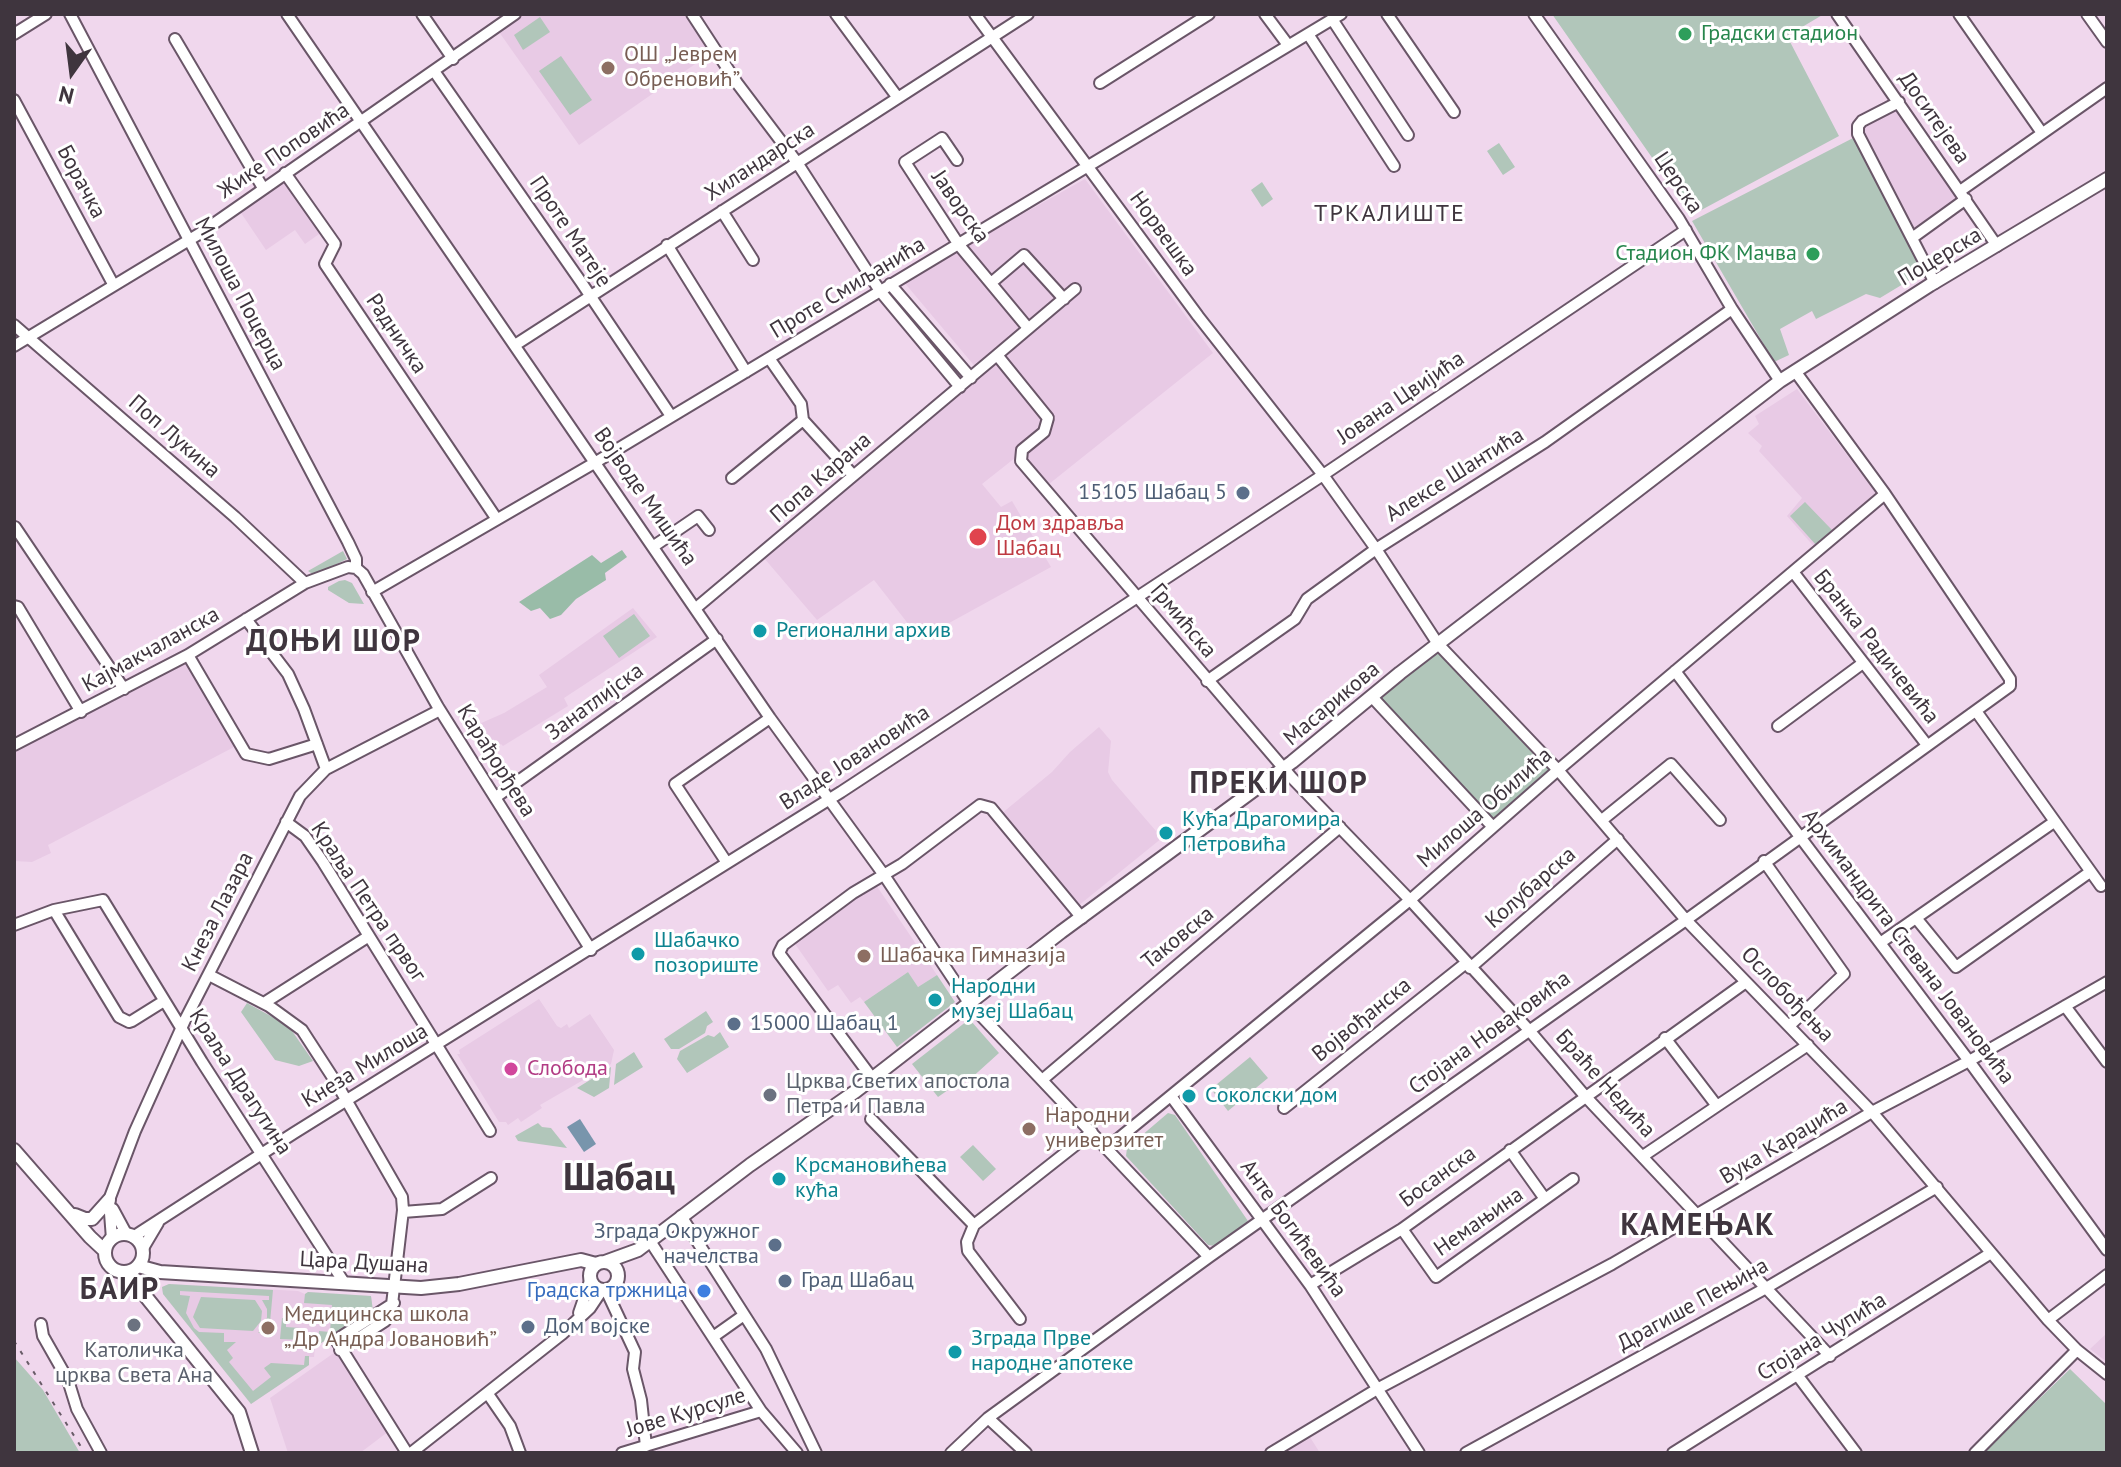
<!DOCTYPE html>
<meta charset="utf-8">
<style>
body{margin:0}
#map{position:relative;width:2121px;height:1467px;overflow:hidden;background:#f0d7ed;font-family:"PT Sans",sans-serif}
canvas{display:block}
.frame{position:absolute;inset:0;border:16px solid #3f353e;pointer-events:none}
.north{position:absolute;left:32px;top:32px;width:80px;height:80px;-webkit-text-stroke:6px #fff;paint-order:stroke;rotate:194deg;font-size:22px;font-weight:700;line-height:32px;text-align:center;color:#3f353e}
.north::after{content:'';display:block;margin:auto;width:28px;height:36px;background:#3f353e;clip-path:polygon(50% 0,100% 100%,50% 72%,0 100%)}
</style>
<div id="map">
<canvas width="2121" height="1467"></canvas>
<div class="frame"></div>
<div class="north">N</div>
</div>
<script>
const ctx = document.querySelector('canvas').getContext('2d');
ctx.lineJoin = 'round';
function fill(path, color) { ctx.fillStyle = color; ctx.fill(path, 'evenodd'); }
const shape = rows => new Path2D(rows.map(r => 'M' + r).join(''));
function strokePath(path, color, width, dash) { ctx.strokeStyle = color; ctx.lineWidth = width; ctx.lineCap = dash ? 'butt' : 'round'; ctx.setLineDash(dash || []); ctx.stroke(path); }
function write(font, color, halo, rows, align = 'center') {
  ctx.font = font + ' "PT Sans",sans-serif'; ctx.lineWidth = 6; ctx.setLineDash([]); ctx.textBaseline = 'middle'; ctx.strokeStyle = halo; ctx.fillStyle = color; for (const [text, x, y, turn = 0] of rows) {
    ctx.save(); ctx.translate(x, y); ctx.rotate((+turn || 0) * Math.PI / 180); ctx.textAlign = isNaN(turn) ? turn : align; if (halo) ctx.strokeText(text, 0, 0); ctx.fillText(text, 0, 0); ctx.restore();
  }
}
fill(shape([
 [525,14,684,14,711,53,579,145,499,32],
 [1898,107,1958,200,1912,229,1861,132,1862,125],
 [285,178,322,232,305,244,295,230,266,250,239,210],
 [1085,179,1213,353,1049,484,1020,454,982,484,1001,507,1012,501,1051,567,920,639,874,580,817,620,764,558,983,376,903,281],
 [1797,389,1878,496,1817,550,1787,516,1802,498,1759,451,1762,446,1748,433,1759,424,1755,416],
 [633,608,657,637,564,698,568,706,503,746,501,744,485,754,470,728,504,713,547,687,539,675],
 [189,661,234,747,48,845,51,853,32,862,14,861,14,752],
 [1099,727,1111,741,1108,772,1112,780,1162,838,1078,906,1001,814,1052,772,1070,752],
 [874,882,937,975,918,987,908,972,864,1002,860,997,851,1003,838,985,828,991,793,941],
 [539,999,557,1026,561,1028,567,1024,569,1028,590,1014,614,1050,611,1064,540,1105,542,1108,521,1122,518,1118,508,1125,506,1122,499,1122,457,1054,460,1054,459,1050],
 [169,1284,298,1291,305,1294,308,1292,371,1296,373,1311,315,1347,314,1357,309,1357,309,1365,251,1404,163,1294,162,1287],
 [2107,1333,2107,1362,2090,1349],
 [338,1350,389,1431,360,1453,288,1453,270,1398],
 [1308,1434,1320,1453,1278,1453]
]), '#e8cae5');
fill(shape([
 [1552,14,1824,14,1787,36,1839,136,1692,215],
 [540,17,550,32,523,50,514,35],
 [561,56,592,100,570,115,539,71],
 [1855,137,1923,272,1880,298,1866,294,1816,319,1812,311,1780,329,1789,355,1774,362,1692,221],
 [1499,143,1515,167,1503,175,1487,151],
 [1262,182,1273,199,1262,207,1251,190],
 [1805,502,1832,530,1816,545,1790,516],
 [343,551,347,559,314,575,308,571],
 [339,581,345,580,352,583,364,604,349,603,328,590,328,587],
 [634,614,650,636,619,658,603,636],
 [1438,653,1549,770,1492,820,1376,700],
 [908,972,918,987,937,975,955,1002,897,1047,864,1002],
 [247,1003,278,1020,292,1031,313,1061,299,1066,275,1060,241,1012],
 [706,1011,713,1022,707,1026,705,1033,679,1049,671,1049,664,1039],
 [967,1021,971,1021,999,1053,968,1081,961,1081,938,1097,912,1064],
 [720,1032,729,1047,687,1073,677,1059,680,1051,708,1035,714,1037],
 [634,1052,643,1067,614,1085,616,1064],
 [1250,1057,1268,1078,1228,1111,1211,1089],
 [611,1067,609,1088,594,1097,577,1088],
 [1168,1113,1175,1115,1248,1221,1215,1246,1208,1245,1126,1156,1127,1148],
 [538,1123,542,1127,551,1128,567,1148,518,1141,515,1136],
 [973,1145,996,1169,983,1181,960,1157],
 [169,1284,273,1290,269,1333,258,1333,264,1328,267,1317,267,1309,262,1300,269,1300,269,1296,180,1291,180,1295,190,1296,186,1313,194,1328,199,1332,224,1333,224,1342,236,1342,227,1350,233,1358,229,1362,253,1391,271,1377,264,1368,271,1363,304,1365,305,1356,309,1356,309,1365,251,1404,163,1294,162,1287],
 [308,1292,371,1296,373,1311,318,1345,319,1331,330,1332,332,1305,304,1303,305,1294],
 [201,1297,255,1300,262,1311,261,1321,253,1331,200,1328,193,1317],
 [282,1318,286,1318,286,1327,301,1328,302,1340,280,1339],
 [14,1357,43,1390,80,1453,14,1453],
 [2070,1369,2107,1405,2107,1453,1983,1453]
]), '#b1c6ba');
fill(shape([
 [622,550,627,557,605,573,606,580,576,599,561,615,550,619,540,608,531,611,519,602,592,555,601,563]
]), '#99bca8');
fill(shape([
 [580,1119,596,1144,584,1152,567,1127]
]), '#7895ac');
const minor = shape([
 [70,14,348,542,356,559,356,568,363,574,438,707,591,950],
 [287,14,770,718,884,875,969,1003,1209,1257],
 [422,14,453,59],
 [692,14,737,83,796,161,880,291,960,387],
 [836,14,898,98],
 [975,14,1198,316,1323,475,1376,549,1438,644,1558,770,1686,920,1872,1112,2048,1320,2077,1350,2107,1374],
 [1265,14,1288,45],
 [1387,14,1454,112],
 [1534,14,1679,219,1732,309,1780,381],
 [1837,14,1997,246],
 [1959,14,2042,133],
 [2087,14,2107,42],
 [1332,19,1408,135],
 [14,34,46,14],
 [1308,34,1394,166],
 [175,39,263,188],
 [434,71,581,282,671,416],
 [1100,83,1209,14],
 [14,100,113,284],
 [1899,102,1862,121,1858,126,1858,134,1935,283],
 [957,160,942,138,905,162,959,245,1028,328],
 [285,173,335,244,325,264,496,518],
 [1960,191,2107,88],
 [722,211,753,260],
 [1912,238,1966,199],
 [667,245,746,372],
 [991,283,1024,255,1064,299],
 [890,284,971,378],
 [1075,289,997,355,1048,418,1044,432,1022,450,1021,461,1292,778,1410,900,1528,1029,1585,1096,1830,1356],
 [14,325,235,517,305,583],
 [515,345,1028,14],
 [14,346,199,234,515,14],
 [769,358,801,404,803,420,853,475],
 [732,478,803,420],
 [15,527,124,689],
 [654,546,698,516,709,530],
 [1794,573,1927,745],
 [372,592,596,462,1341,14],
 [14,606,18,607,81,712],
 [696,608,997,355],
 [246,619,288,674,304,709,326,769],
 [188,655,246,754,269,759,317,744],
 [1675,671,1969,1061,2107,1250],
 [1207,681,1295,619,1307,599,1376,549,1545,442,1732,309],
 [1373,698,1492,826],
 [1976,711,2101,886],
 [1778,726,1863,663],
 [14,745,188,655,305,583,348,567,356,568],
 [496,797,717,639],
 [1602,820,1671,764,1720,820],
 [286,822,305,836,323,862,490,1131],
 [1764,861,1844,974,1789,1026],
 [727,863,675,784,770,718],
 [54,910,119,1017,129,1022,132,1021,164,1001],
 [1916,918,1956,967,2090,872],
 [14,925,54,910,103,900,202,1062,345,1284],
 [1880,943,2054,822],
 [1470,968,1618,839],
 [209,975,269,1006,302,1030,337,1084,402,1197,403,1210,391,1313,385,1321,340,1350],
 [264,1003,369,936],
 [2065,1006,2107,1062],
 [1665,1038,1717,1106,1808,1045],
 [872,1078,779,953,783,945,853,893,902,864,980,805,991,808,1082,918],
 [1042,1080,1340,827],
 [1171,1096,1310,1285,1419,1453],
 [1284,1108,1466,963],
 [871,1119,974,1225,1092,1132],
 [1107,1148,1410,900,1558,770,1885,494],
 [1643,1156,1717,1106],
 [1545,1199,1573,1179],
 [113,1209,127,1235],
 [403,1212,442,1209,491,1178],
 [681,1216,766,1349,816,1453],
 [974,1225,967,1242,968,1251,1020,1319],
 [1402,1229,1436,1277,1545,1199,1510,1150],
 [133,1237,294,1133,841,792,1323,475,1686,230],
 [112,1239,109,1200,135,1131,185,1020,300,796,326,769,440,710],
 [650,1241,761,1411,797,1453],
 [142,1250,158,1223],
 [1310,1285,1402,1229,1746,982],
 [606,1290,635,1352,633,1369,641,1400,646,1446],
 [394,1303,336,1340,407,1453],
 [579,1313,590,1281],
 [2048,1320,2107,1275],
 [41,1324,43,1336,68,1380,77,1409,101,1453],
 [713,1337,744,1315],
 [1798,1376,1856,1453],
 [488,1394,510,1426,520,1453],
 [988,1418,1026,1453],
 [411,1453,562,1334,590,1308,602,1290],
 [622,1453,761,1411],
 [951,1453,988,1418,1209,1257,1686,920,2010,686,2010,679,1885,494,1795,371],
 [1271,1453,1379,1388,1612,1264,1872,1112,1969,1061,2107,982],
 [1466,1453,1766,1288,1937,1187],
 [1673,1453,1991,1253],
 [1975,1453,2077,1350]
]);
const major = shape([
 [14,1150,90,1237,105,1251],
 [75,1215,85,1219,92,1219,109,1200],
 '105 1253a19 19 0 1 1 38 0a19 19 0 1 1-38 0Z',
 '590 1276a14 14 0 1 1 28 0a14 14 0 1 1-28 0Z',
 [605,1262,638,1250,750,1165,856,1091,1061,932,1292,762,1400,673,1780,381,1930,285,2107,179],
 [138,1266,160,1272,421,1288,459,1284,581,1260,596,1264],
 [126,1272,239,1412,252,1453]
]);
strokePath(minor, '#6a5668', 14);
strokePath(major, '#6a5668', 16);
strokePath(minor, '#fff', 10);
strokePath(major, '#fff', 12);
strokePath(shape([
 [14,1341,85,1453]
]), '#695c68', 2, [4, 8]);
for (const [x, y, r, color] of [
 [1685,34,8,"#2e9e5b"],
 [608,68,8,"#8d6e63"],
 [1813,254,8,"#2e9e5b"],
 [1243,493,8,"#5c6f8a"],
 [978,537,10,"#e0444e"],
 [760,631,8,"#0f9aa8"],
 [1166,833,8,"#0f9aa8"],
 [638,954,8,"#0f9aa8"],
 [864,956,8,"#8d6e63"],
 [935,1000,8,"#0f9aa8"],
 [734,1024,8,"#5c6f8a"],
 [511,1069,8,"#d1479c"],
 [770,1095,8,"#6b7280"],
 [1189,1096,8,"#0f9aa8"],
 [1029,1129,8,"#8d6e63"],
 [779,1179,8,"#0f9aa8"],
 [775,1245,8,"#5c6f8a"],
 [785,1281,8,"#5c6f8a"],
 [704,1291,8,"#3f7fe0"],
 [134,1325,8,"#6b7280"],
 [528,1327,8,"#5c6f8a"],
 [268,1328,8,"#8d6e63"],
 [955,1352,8,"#0f9aa8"]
]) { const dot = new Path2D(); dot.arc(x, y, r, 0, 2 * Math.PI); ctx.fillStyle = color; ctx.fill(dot); strokePath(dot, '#fff', 3); }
write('22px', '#27864d', '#fff', [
 ["Градски стадион",1701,34],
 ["Стадион ФК Мачва",1797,254,"right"]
], 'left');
write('22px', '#785e54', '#fff', [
 ["ОШ „Јеврем",624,55],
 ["Обреновић”",624,80],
 ["Шабачка Гимназија",880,956],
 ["Народни",1045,1116],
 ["универзитет",1045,1141],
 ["Медицинска школа",284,1315],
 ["„Др Андра Јовановић”",284,1340]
], 'left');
write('22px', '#3f353e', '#fff', [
 ["Доситејева",1934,118,55],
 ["Жике Поповића",284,151,-34],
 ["Хиландарска",760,162,-33],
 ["Борачка",81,182,62],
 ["Церска",1678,183,56],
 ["Јаворска",960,207,55],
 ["Проте Матеје",570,232,56],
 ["Норвешка",1163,234,54],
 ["Поцерска",1940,257,-31],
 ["Проте Смиљанића",848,288,-31],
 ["Милоша Поцерца",240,294,62],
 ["Радничка",396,334,56],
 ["Јована Цвијића",1401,398,-34],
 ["Поп Лукина",174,437,41],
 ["Алексе Шантића",1455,475,-32],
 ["Попа Карана",821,478,-41],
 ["Војводе Мишића",645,497,55],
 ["Грмићска",1183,621,50],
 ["Бранка Радичевића",1876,647,52],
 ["Кајмакчаланска",151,650,-29],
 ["Занатлијска",595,702,-36],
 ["Масарикова",1332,704,-40],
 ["Владе Јовановића",855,758,-33],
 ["Карађорђева",496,761,58],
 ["Милоша Обилића",1485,808,-41],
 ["Колубарска",1531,888,-41],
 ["Краља Петра првог",368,902,56],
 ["Кнеза Лазара",218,912,-63],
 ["Таковска",1178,938,-39],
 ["Архимандрита Стевана Јовановића",1908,947,53],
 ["Ослобођења",1787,995,46],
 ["Војвођанска",1362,1020,-39],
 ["Стојана Новаковића",1490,1033,-36],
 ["Кнеза Милоша",365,1066,-31],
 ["Краља Драгутина",240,1082,57],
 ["Браће Недића",1605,1084,48],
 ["Вука Караџића",1784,1142,-31],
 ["Босанска",1438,1177,-36],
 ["Немањина",1479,1222,-35],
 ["Анте Богићевића",1293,1229,54],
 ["Цара Душана",364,1263,3],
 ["Драгише Пењина",1693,1305,-29],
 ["Стојана Чупића",1822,1337,-32],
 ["Јове Курсуле",686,1413,-17]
]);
write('22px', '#4e5e75', '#fff', [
 ["15105 Шабац 5",1227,493,"right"],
 ["15000 Шабац 1",750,1024],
 ["Зграда Окружног",759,1232,"right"],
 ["начелства",759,1257,"right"],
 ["Град Шабац",801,1281],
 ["Дом војске",544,1327]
], 'left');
write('22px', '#be3a42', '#fff', [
 ["Дом здравља",996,524],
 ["Шабац",996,549]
], 'left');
write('22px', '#0d838f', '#fff', [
 ["Регионални архив",776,631],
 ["Кућа Драгомира",1182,820],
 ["Петровића",1182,845],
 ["Шабачко",654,941],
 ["позориште",654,966],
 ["Народни",951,987],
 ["музеј Шабац",951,1012],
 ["Соколски дом",1205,1096],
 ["Крсмановићева",795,1166],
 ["кућа",795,1191],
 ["Зграда Прве",971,1339],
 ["народне апотеке",971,1364]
], 'left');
write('22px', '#b23c85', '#fff', [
 ["Слобода",527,1069]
], 'left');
write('22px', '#5b616d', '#fff', [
 ["Црква Светих апостола",786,1082],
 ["Петра и Павла",786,1107],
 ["Католичка",134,1351,"center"],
 ["црква Света Ана",134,1376,"center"]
], 'left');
write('22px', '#366cbe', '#fff', [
 ["Градска тржница",688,1291]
], 'right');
ctx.letterSpacing = '2px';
write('24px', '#3f353e', '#fff', [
 ["ТРКАЛИШТЕ",1390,214]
]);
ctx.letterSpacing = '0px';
ctx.letterSpacing = '2px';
write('bold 30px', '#3f353e', '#fff', [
 ["ДОЊИ ШОР",334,642],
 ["ПРЕКИ ШОР",1279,784],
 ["КАМЕЊАК",1698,1226],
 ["БАИР",120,1290]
]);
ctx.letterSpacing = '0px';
write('bold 38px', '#3f353e', '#fff', [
 ["Шабац",619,1179]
]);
</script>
